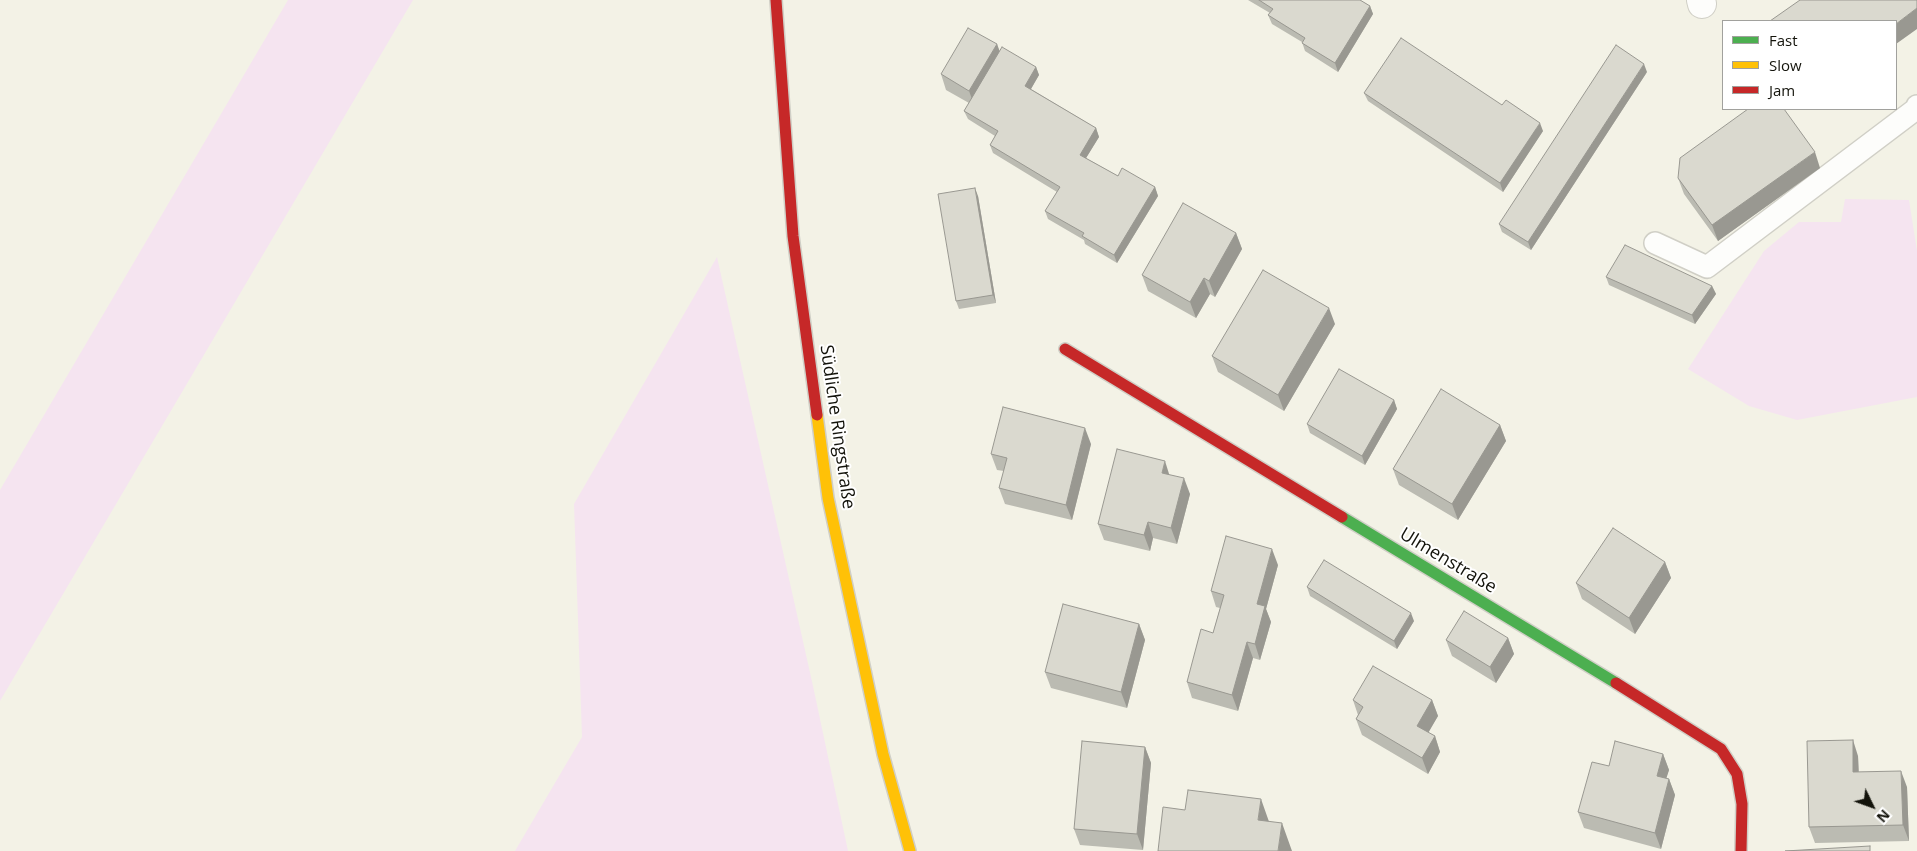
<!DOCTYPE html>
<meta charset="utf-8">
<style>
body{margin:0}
#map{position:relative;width:1917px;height:851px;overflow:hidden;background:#f3f2e6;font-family:"Open Sans",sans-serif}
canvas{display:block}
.legend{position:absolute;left:1722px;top:20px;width:175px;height:90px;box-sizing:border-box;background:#fff;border:1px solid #a1a19d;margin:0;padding:6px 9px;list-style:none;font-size:15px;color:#13130b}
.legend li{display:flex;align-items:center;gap:10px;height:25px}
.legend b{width:25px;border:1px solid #a1a19d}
.north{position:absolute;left:1847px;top:781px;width:50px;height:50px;-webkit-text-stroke:4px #fff;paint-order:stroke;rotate:132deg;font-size:14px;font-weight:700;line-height:20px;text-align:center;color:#13130b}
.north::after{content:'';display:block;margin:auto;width:18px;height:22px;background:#13130b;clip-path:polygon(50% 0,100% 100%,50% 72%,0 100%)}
</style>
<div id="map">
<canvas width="1917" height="851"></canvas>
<ul class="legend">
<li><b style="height:6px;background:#4caf50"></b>Fast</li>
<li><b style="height:6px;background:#ffc107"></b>Slow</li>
<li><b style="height:6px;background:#c62828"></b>Jam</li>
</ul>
<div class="north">N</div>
</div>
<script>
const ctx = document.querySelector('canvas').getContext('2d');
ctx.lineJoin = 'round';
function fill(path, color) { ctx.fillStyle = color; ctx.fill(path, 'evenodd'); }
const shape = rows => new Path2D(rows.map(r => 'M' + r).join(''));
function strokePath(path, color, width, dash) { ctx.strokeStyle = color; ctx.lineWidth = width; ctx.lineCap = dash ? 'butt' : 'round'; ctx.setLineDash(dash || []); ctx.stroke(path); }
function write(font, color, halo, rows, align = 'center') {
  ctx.font = font + ' "Open Sans",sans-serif'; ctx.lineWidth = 4; ctx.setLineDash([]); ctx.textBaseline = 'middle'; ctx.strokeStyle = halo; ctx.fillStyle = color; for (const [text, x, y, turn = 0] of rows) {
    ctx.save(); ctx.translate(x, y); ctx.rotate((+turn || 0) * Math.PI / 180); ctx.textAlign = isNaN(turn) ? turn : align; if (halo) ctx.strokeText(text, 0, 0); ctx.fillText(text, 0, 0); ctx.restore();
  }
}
fill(shape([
 [288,0,413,0,0,701,0,490],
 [1845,199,1909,200,1917,251,1917,397,1797,420,1749,406,1688,369,1764,251,1799,222,1841,222],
 [717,257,813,686,848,851,515,851,582,737,574,504]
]), '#f5e4f0');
const lane = shape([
 [1655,243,1707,267,1916,109,1917,106]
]);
const street = shape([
 [1701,0,1702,4]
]);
const fast = shape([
 [1342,517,1616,683]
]);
const slow = shape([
 [817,415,828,498,883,754,910,851]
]);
const jam = shape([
 [776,0,793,236,817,415],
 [1065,349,1342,517],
 [1616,683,1721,749,1737,774,1742,804,1741,851]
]);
strokePath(lane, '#d0cfc6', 24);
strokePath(street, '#d0cfc6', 30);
strokePath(fast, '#d0cfc6', 14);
strokePath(slow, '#d0cfc6', 14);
strokePath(jam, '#d0cfc6', 14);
strokePath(lane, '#fdfdfb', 21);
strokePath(street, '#fdfdfb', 28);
strokePath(fast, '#4caf50', 11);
strokePath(slow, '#ffc107', 11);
strokePath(jam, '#c62828', 11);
fill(shape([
 [1248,0,1360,0,1370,6,1373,14,1338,72,1305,51,1302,42,1272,24,1268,15,1270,13],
 [997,44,999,52,1036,67,1039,75,1031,89,1096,128,1099,137,1086,158,1118,176,1155,187,1158,196,1117,263,1085,244,1084,240,1048,219,1045,211,1057,192,993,153,990,145,995,136,968,119,964,111,969,103,946,90,941,74],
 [1647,72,1531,250,1502,232,1499,224],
 [1364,93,1543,131,1503,192,1368,101],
 [1820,168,1718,241,1684,194,1678,178],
 [978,196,996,303,959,309,956,301],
 [1236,233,1242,249,1215,297,1210,294,1196,318,1148,291,1142,275],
 [1606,277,1712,286,1716,294,1695,324,1609,285],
 [1335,324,1284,411,1218,372,1212,356],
 [1394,400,1397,409,1365,465,1310,433,1307,424],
 [1500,425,1506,441,1458,520,1399,485,1393,469],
 [1091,444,1072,520,1005,504,999,488,1004,471,997,470,991,454],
 [1170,475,1190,494,1177,544,1153,538,1150,551,1104,540,1098,524],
 [1665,562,1671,578,1635,634,1582,599,1576,583],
 [1278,565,1266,609,1271,622,1260,660,1253,658,1238,711,1192,698,1187,682,1213,633,1220,608,1216,607,1211,591],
 [1307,587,1414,621,1397,649,1310,596],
 [1139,624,1145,640,1127,708,1051,688,1045,672],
 [1508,638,1514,654,1496,683,1452,656,1446,640],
 [1353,700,1432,700,1438,716,1428,732,1435,736,1440,752,1428,774,1362,735,1356,719,1358,715],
 [1145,747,1151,763,1143,850,1080,845,1074,829],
 [1663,754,1669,770,1666,778,1669,779,1675,795,1661,849,1584,828,1578,812,1609,766],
 [1858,756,1859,772,1907,787,1909,841,1815,843,1809,827]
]), '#bbbbb2');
fill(shape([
 [1370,6,1373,14,1338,72,1335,63],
 [1917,8,1917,29,1896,44,1896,24],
 [997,44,1003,60,975,107,969,91],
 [1644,64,1647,72,1531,250,1528,242],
 [1036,67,1039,75,1028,94,1025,86],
 [1540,123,1543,131,1503,192,1500,183],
 [1096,128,1099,137,1083,163,1080,155],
 [1815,152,1820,168,1718,241,1712,225],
 [1155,187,1158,196,1117,263,1114,255],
 [975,188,978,196,996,303,993,295],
 [1236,233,1242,249,1215,297,1209,281],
 [1204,278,1210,294,1196,318,1190,302],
 [1712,286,1716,294,1695,324,1692,315],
 [1329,308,1335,324,1284,411,1278,395],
 [1394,400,1397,409,1365,465,1362,456],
 [1500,425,1506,441,1458,520,1452,504],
 [1085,428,1091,444,1072,520,1066,505],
 [1165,461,1170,477,1162,473],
 [1184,478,1190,494,1177,544,1171,528],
 [1148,522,1153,538,1150,551,1144,535],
 [1272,549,1278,565,1266,609,1271,622,1260,660,1255,644,1257,604],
 [1665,562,1671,578,1635,634,1629,618],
 [1411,613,1414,621,1397,649,1394,641],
 [1139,624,1145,640,1127,708,1121,692],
 [1508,638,1514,654,1496,683,1490,667],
 [1247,642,1253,658,1238,711,1232,695],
 [1432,700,1438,716,1423,742,1417,726],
 [1435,736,1440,752,1428,774,1422,758],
 [1853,740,1858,756,1859,788,1853,772],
 [1145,747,1151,763,1143,850,1137,834],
 [1663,754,1669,770,1662,792,1657,776],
 [1901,771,1907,787,1909,841,1903,825],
 [1669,779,1675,795,1661,849,1655,833],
 [1261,799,1273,833,1258,820],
 [1282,823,1292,851,1278,851]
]), '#999891');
const building = shape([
 [1259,0,1360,0,1370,6,1335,63,1302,43,1305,38,1268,15,1273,9,1259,0],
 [1800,0,1917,0,1917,8,1896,24,1896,21,1770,21,1800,0],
 [968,28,997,44,969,91,941,74,968,28],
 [1401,38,1502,105,1506,100,1540,123,1500,183,1364,93,1401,38],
 [1616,45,1644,64,1528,242,1499,224,1616,45],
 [1002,47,1036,67,1025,86,1096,128,1080,155,1118,176,1122,168,1155,187,1114,255,1082,236,1084,233,1045,211,1060,187,990,145,998,131,964,111,1002,47],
 [1748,109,1784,109,1815,152,1712,225,1678,178,1680,158,1748,109],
 [975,188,993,295,956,301,938,194,975,188],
 [1183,203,1236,233,1209,281,1204,278,1190,302,1142,275,1183,203],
 [1625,245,1712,286,1692,315,1606,277,1625,245],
 [1263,270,1329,308,1278,395,1212,356,1263,270],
 [1339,369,1394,400,1362,456,1307,424,1339,369],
 [1441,389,1500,425,1452,504,1393,469,1441,389],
 [1003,407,1085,428,1066,505,999,488,1007,458,991,454,1003,407],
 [1117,449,1165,461,1162,473,1184,478,1171,528,1148,522,1144,535,1098,524,1117,449],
 [1613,528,1665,562,1629,618,1576,583,1613,528],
 [1226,536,1272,549,1257,604,1265,606,1255,644,1247,642,1232,695,1187,682,1201,629,1213,633,1224,595,1211,591,1226,536],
 [1324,560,1411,613,1394,641,1307,587,1324,560],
 [1063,604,1139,624,1121,692,1045,672,1063,604],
 [1464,611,1508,638,1490,667,1446,640,1464,611],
 [1373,666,1432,700,1417,726,1435,736,1422,758,1356,719,1363,707,1353,700,1373,666],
 [1853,740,1853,772,1901,771,1903,825,1809,827,1807,741,1853,740],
 [1082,741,1145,747,1137,834,1074,829,1082,741],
 [1615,741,1663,754,1657,776,1669,779,1655,833,1578,812,1592,762,1609,766,1615,741],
 [1188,790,1261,799,1258,820,1282,823,1278,851,1158,851,1163,807,1185,810,1188,790],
 [1870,846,1870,851,1785,851,1870,846]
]);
fill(building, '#dad9cf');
strokePath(building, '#999891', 1);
write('18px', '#13130b', '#fff', [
 ["Südliche Ringstraße",837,427,82],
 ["Ulmenstraße",1448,561,31]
]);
</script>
